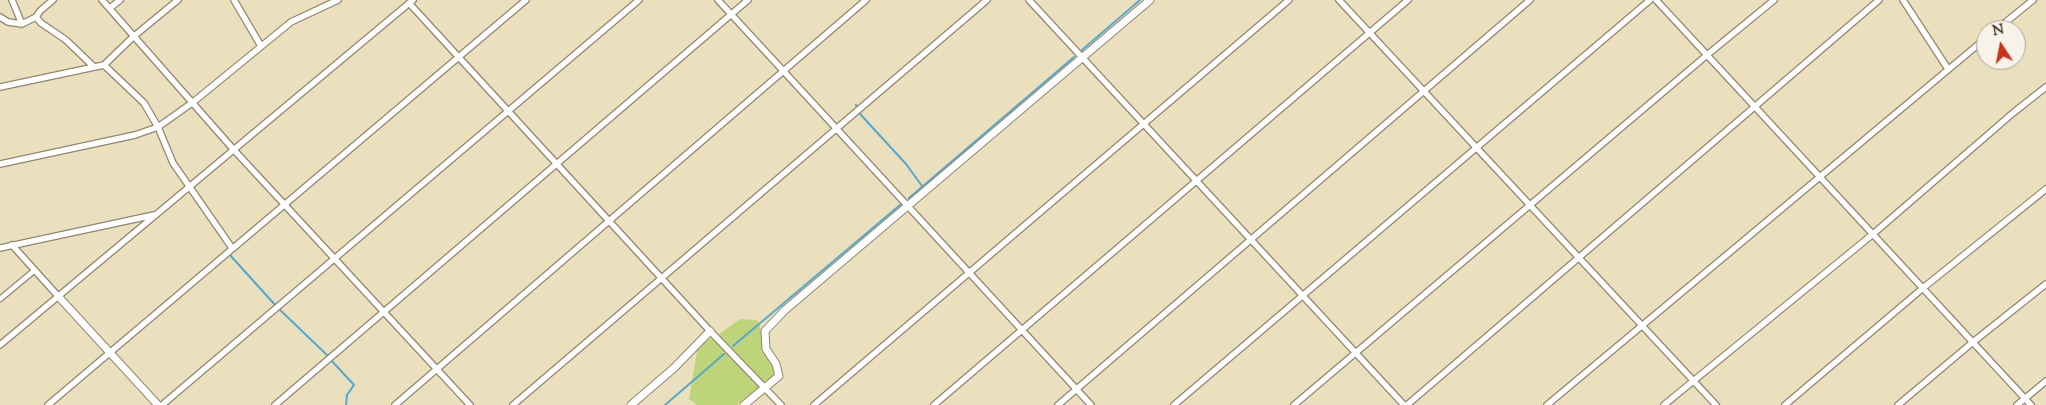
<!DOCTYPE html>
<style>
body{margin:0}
#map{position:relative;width:2046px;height:405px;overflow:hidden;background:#eae0be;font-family:"Sorts Mill Goudy",serif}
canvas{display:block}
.north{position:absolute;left:1976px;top:20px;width:50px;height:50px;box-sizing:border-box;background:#f7f3e8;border:1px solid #aca397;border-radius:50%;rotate:349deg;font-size:14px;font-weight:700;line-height:20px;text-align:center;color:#3b2a1e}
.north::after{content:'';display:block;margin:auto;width:18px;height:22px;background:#c8321e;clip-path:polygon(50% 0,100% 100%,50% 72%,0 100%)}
</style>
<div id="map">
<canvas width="2046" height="405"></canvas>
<div class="north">N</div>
</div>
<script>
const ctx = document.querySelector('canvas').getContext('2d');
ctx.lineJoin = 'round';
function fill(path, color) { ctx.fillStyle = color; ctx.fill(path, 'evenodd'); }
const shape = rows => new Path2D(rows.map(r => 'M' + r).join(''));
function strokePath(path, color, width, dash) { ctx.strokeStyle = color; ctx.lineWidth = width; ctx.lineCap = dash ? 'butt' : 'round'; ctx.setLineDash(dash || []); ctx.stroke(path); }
fill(shape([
 [740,319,757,320,760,326,764,350,774,366,775,376,737,405,697,405,689,399,698,345,721,333]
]), '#bed478');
strokePath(shape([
 [1082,50,1140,0],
 [856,105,861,115,906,164,922,186],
 [909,198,1074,57],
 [229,254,277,307,328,356],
 [733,346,900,205],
 [331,360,354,385,347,395,346,405],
 [665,405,724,354]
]), '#54a7cf', 2);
const pedestrian = shape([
 [0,299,35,270]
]);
const minor = shape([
 [12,0,22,24],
 [102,0,234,150,470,405],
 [234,0,261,46],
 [718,0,1091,405],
 [1029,0,1404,405],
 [1339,0,1716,405],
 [1656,0,2031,405],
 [1903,0,1948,69],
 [409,3,710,331,781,405],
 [110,8,120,0],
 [0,17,8,22,22,24,36,17,40,11,53,0],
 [36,17,41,23,66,40,94,67],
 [1996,30,2033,0],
 [104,65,144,103,158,127,173,163,232,248],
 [0,87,104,65,133,37,178,0],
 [0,164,135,135,158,127,192,103,291,22,338,0],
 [12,245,58,296],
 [0,248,154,215],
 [0,345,413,0],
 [48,405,526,0],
 [162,405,639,0],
 [275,405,748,0],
 [395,405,866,0],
 [513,405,987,0],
 [814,405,1289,0],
 [934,405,1408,0],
 [1058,405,1530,0],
 [1174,405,1650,0],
 [1294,405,1707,55,1774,0],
 [1407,405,1879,0],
 [1547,405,1986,38],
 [1664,405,1873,234,2013,113,2046,87],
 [1785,405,1923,288,2046,189],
 [1898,405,1973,342,2046,284],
 [2017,405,2046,381]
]);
const tertiary = shape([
 [58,296,158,405],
 [631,405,674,368,710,331],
 [744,405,779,376,776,364,766,349,765,331,785,310,1150,0]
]);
strokePath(pedestrian, '#92856e', 7);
strokePath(minor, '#92856e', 8);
strokePath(tertiary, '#92856e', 9);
strokePath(pedestrian, '#fff', 4.5);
strokePath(minor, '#fff', 5.5);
strokePath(tertiary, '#fff', 7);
</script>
